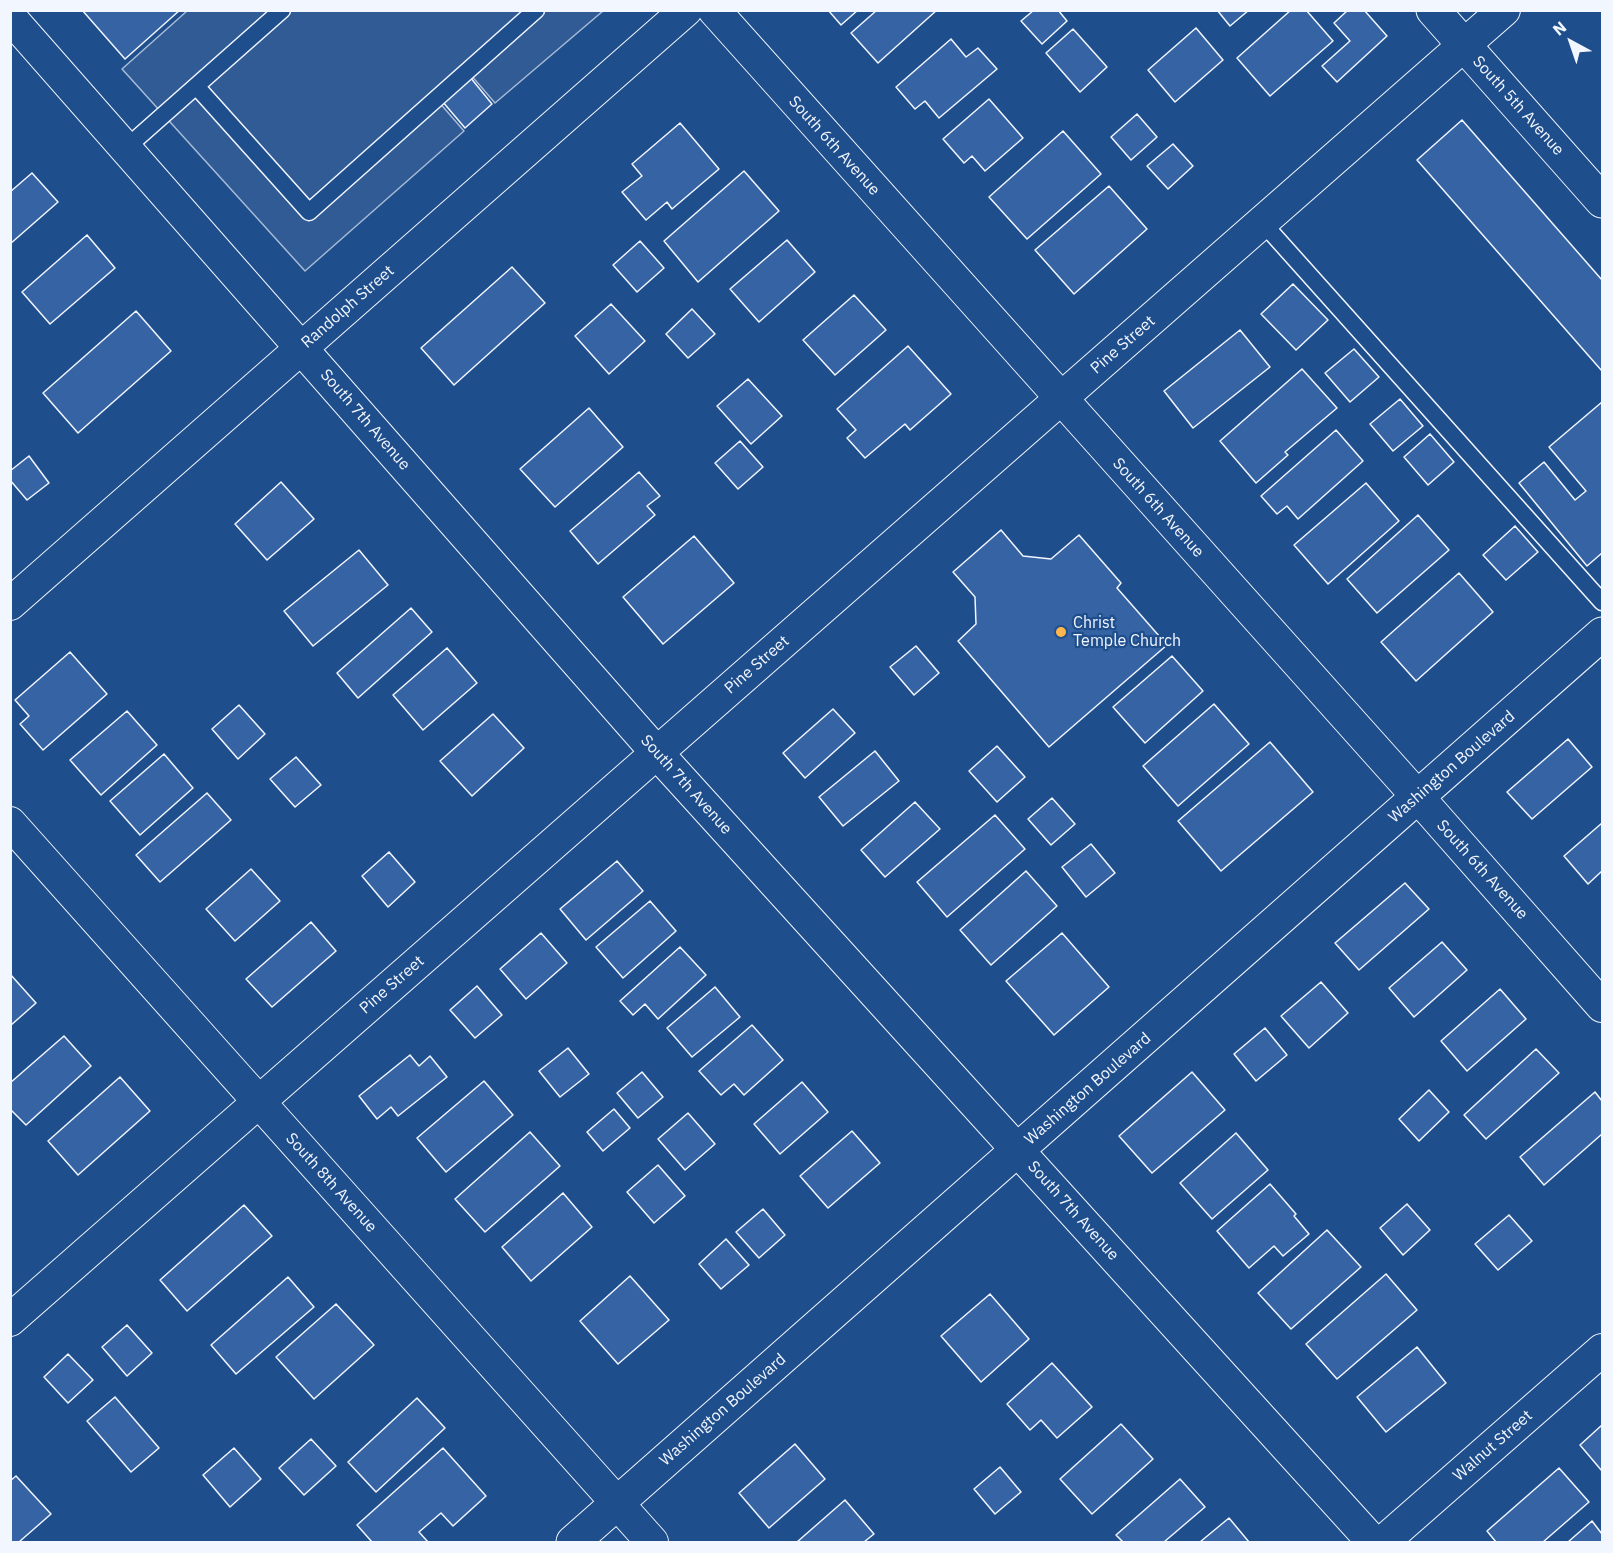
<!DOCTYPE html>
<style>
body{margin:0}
#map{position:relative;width:1613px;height:1553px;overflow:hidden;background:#1f4e8c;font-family:"IBM Plex Sans",sans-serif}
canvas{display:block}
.frame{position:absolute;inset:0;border:12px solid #f2f6ff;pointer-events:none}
.north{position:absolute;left:1541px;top:12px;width:60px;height:60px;-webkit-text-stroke:4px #1f4e8c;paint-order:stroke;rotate:320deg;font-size:16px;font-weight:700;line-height:24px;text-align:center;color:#f2f6ff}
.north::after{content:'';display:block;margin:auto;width:21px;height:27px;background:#f2f6ff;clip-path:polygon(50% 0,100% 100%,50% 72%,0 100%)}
</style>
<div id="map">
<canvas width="1613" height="1553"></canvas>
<div class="frame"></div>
<div class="north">N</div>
</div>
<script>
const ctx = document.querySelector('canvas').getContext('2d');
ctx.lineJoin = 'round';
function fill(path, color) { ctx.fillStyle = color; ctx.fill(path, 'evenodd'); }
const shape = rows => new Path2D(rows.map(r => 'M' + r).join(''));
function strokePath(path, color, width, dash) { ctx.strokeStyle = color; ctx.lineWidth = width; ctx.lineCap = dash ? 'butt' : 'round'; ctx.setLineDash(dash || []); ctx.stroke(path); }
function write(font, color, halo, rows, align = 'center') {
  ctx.font = font + ' "IBM Plex Sans",sans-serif'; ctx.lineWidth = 4.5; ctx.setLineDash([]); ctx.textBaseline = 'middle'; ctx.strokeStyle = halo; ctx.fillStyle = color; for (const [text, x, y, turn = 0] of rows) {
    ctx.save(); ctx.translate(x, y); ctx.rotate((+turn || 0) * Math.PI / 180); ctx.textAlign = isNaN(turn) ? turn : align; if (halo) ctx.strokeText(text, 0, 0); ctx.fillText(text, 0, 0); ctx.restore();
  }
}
const parking = shape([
 [187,11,603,11,495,103,470,74,438,101,464,131,305,271,122,69,187,11]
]);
fill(parking, '#305b95');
strokePath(parking, '#a8bbd7', 1.5);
const building = shape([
 [82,10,180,10,125,59,82,10],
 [828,10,858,10,841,25,828,10],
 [877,10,937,10,878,63,851,33,877,10],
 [1034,10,1058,10,1067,21,1042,44,1021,21,1034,10],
 [1217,10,1249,10,1230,26,1217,10],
 [1291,10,1306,10,1333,41,1270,96,1237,58,1291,10],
 [1348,10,1364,10,1387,36,1337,82,1322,66,1350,41,1334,23,1348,10],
 [1196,28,1223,60,1175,102,1148,70,1196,28],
 [1073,29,1107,67,1080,92,1046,53,1073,29],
 [951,39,966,57,978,48,997,69,939,118,925,101,915,109,896,87,951,39],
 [470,77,492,104,465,128,442,101,470,77],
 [989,99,1023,138,985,171,972,156,964,163,943,139,989,99],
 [1137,114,1157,137,1131,160,1111,137,1137,114],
 [1462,120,1602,280,1602,371,1417,160,1462,120],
 [680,123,719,169,672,209,667,202,646,220,622,192,642,176,632,164,680,123],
 [1063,131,1101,174,1027,239,989,197,1063,131],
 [1173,144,1193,166,1168,189,1147,166,1173,144],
 [744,171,779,211,698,282,664,241,744,171],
 [32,173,58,202,10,244,10,192,32,173],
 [1109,186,1147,229,1074,294,1035,250,1109,186],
 [87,235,115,268,50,324,22,292,87,235],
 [787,240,815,272,759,322,730,289,787,240],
 [640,241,664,268,637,292,613,265,640,241],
 [512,267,545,303,454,385,421,348,512,267],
 [1293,284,1328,320,1296,350,1261,314,1293,284],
 [854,295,886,330,835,375,803,340,854,295],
 [611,304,645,341,609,374,575,336,611,304],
 [692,309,715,334,688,358,666,334,692,309],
 [136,311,171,351,78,433,43,393,136,311],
 [1240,330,1270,367,1193,428,1164,391,1240,330],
 [908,346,951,394,910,430,905,424,865,458,847,438,856,430,837,409,908,346],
 [1354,349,1379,377,1350,402,1325,373,1354,349],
 [1302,369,1337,408,1285,452,1288,455,1256,483,1220,441,1302,369],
 [748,379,782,416,751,444,717,406,748,379],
 [1400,399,1423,426,1393,451,1370,424,1400,399],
 [1602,402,1602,553,1587,566,1519,483,1544,462,1575,500,1586,491,1549,447,1602,402],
 [589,408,623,447,555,507,520,469,589,408],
 [1336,430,1363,461,1298,519,1287,506,1277,514,1261,496,1336,430],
 [1430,434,1454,462,1428,485,1404,457,1430,434],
 [740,441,763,467,738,489,715,463,740,441],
 [29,456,49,483,27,500,10,480,10,471,29,456],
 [639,472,660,496,647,506,655,515,598,564,570,531,639,472],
 [281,482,314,519,267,560,235,524,281,482],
 [1366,483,1399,521,1328,584,1294,545,1366,483],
 [1418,515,1449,550,1377,613,1347,579,1418,515],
 [1515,526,1538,552,1506,580,1483,555,1515,526],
 [1001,530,1023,556,1051,559,1079,535,1121,583,1117,588,1167,645,1049,747,958,641,976,624,975,597,953,572,1001,530],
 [694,536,734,583,663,644,623,597,694,536],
 [359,550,388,585,313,646,284,611,359,550],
 [1459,573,1493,612,1416,681,1381,642,1459,573],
 [411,608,432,632,358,698,337,673,411,608],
 [916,646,939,673,914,695,890,667,916,646],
 [447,648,477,683,423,730,393,695,447,648],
 [70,652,107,694,43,750,20,724,29,716,15,700,70,652],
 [1172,656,1203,691,1145,743,1113,707,1172,656],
 [1214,704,1249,744,1178,806,1143,766,1214,704],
 [239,705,265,734,238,759,212,729,239,705],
 [833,709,855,733,805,778,783,753,833,709],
 [127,711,157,745,101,795,70,760,127,711],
 [493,714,524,748,472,796,440,761,493,714],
 [1568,739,1592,767,1532,819,1507,792,1568,739],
 [1270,742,1313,792,1221,871,1178,821,1270,742],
 [997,746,1025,777,997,802,969,771,997,746],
 [875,751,899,781,843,826,819,797,875,751],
 [164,754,193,788,140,835,110,801,164,754],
 [296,757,321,785,295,807,270,779,296,757],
 [207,793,231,820,160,882,136,855,207,793],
 [1052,798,1075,824,1051,845,1028,819,1052,798],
 [915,802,940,829,885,877,861,850,915,802],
 [995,815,1025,849,947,917,917,882,995,815],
 [1602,823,1602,871,1588,884,1564,856,1602,823],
 [1091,844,1115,873,1086,897,1062,867,1091,844],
 [389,852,415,882,388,907,362,876,389,852],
 [617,861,643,891,586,940,560,909,617,861],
 [251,869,280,901,235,941,206,909,251,869],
 [1026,871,1057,906,991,965,960,930,1026,871],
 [1405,883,1429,909,1359,970,1335,943,1405,883],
 [650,901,676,931,623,978,596,947,650,901],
 [311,922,336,951,272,1007,246,979,311,922],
 [541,933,567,963,526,999,500,969,541,933],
 [1062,933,1109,987,1054,1035,1006,981,1062,933],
 [1442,942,1467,970,1414,1017,1389,988,1442,942],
 [680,947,706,975,658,1019,645,1004,633,1015,620,1001,680,947],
 [10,974,36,1003,10,1026,10,974],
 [1321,982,1348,1013,1309,1048,1281,1016,1321,982],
 [477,986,502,1015,475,1038,450,1010,477,986],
 [715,987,740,1017,692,1057,667,1028,715,987],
 [1500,989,1526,1019,1467,1071,1441,1041,1500,989],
 [752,1025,783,1060,744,1095,734,1084,721,1095,699,1071,752,1025],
 [1265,1028,1287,1055,1256,1081,1234,1054,1265,1028],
 [64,1036,91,1066,26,1125,10,1109,10,1083,64,1036],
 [568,1048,589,1074,560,1097,539,1071,568,1048],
 [1536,1049,1559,1073,1486,1139,1464,1115,1536,1049],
 [410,1055,419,1066,430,1056,447,1077,398,1116,391,1107,377,1119,359,1096,410,1055],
 [642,1072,663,1097,638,1118,617,1093,642,1072],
 [1192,1072,1225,1110,1152,1173,1119,1136,1192,1072],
 [120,1077,150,1111,78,1175,48,1141,120,1077],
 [484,1081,513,1115,446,1172,417,1138,484,1081],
 [802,1082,828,1112,780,1154,754,1124,802,1082],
 [1429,1090,1449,1112,1419,1141,1399,1119,1429,1090],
 [1595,1092,1602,1101,1602,1134,1544,1185,1520,1157,1595,1092],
 [614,1109,630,1128,603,1151,587,1132,614,1109],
 [688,1113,715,1144,685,1170,658,1139,688,1113],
 [852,1131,880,1163,828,1208,800,1176,852,1131],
 [530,1132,560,1166,485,1232,455,1199,530,1132],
 [1236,1133,1268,1170,1212,1219,1180,1183,1236,1133],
 [658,1165,685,1196,654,1223,627,1192,658,1165],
 [1270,1184,1296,1214,1294,1216,1309,1234,1283,1256,1274,1246,1249,1268,1217,1231,1270,1184],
 [563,1193,592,1227,531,1281,502,1247,563,1193],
 [1407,1204,1430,1230,1403,1255,1380,1228,1407,1204],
 [244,1205,272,1236,187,1311,160,1280,244,1205],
 [763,1209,785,1235,759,1258,736,1232,763,1209],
 [1509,1215,1532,1241,1498,1270,1475,1244,1509,1215],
 [1327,1230,1361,1267,1291,1329,1258,1293,1327,1230],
 [726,1239,749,1265,721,1289,699,1264,726,1239],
 [1386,1274,1417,1310,1337,1379,1306,1344,1386,1274],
 [630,1276,669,1320,618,1364,580,1321,630,1276],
 [288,1277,314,1307,236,1374,211,1345,288,1277],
 [990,1294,1029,1339,981,1382,941,1336,990,1294],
 [336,1304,374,1345,314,1399,276,1357,336,1304],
 [127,1325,152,1353,127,1376,102,1347,127,1325],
 [1417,1347,1446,1383,1386,1432,1357,1397,1417,1347],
 [68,1354,93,1380,68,1403,44,1377,68,1354],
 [1052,1363,1092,1407,1057,1438,1041,1420,1030,1430,1007,1404,1052,1363],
 [115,1397,159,1448,131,1472,87,1421,115,1397],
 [417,1398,445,1428,376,1492,348,1462,417,1398],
 [1121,1424,1153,1459,1092,1514,1060,1479,1121,1424],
 [1602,1425,1602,1471,1580,1445,1602,1425],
 [311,1439,336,1466,304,1495,279,1468,311,1439],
 [795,1444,825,1479,769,1528,739,1493,795,1444],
 [234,1448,261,1479,230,1507,203,1475,234,1448],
 [443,1448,486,1496,453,1526,441,1513,419,1532,428,1542,372,1542,357,1525,443,1448],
 [1000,1467,1021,1492,995,1514,974,1489,1000,1467],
 [1559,1468,1589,1502,1543,1542,1496,1542,1487,1531,1559,1468],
 [16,1476,51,1514,19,1542,10,1542,10,1481,16,1476],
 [1180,1479,1205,1507,1164,1542,1123,1542,1116,1535,1180,1479],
 [845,1500,874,1534,864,1542,797,1542,845,1500],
 [1229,1518,1249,1542,1200,1542,1229,1518],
 [1592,1521,1602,1534,1602,1542,1568,1542,1592,1521]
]);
fill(building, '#3563a3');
strokePath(building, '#f2f6ff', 1.5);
const service = shape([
 [196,86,309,212,536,10],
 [126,148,282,10],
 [1262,222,1602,602]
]);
const minor = shape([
 [714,10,1418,797,1602,1006],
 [10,17,657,753,1373,1542],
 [10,604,686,10],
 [10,823,652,1542],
 [10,1320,1504,10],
 [1383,1542,1602,1350]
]);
const tertiary = shape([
 [1433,10,1602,201],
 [573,1542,1602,634]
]);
strokePath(service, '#f2f6ff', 19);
strokePath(minor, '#f2f6ff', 34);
strokePath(tertiary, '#f2f6ff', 35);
strokePath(service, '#1f4e8c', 16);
strokePath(minor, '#1f4e8c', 32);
strokePath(tertiary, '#1f4e8c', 33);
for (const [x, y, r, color] of [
 [1061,632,6,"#ffb74d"]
]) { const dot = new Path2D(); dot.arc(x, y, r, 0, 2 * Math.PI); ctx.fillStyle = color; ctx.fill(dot); strokePath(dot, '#1f4e8c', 2); }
write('16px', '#f2f6ff', '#1f4e8c', [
 ["South 5th Avenue",1518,106,48],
 ["South 6th Avenue",834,146,48],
 ["Randolph Street",348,307,-41],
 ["Pine Street",1123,345,-41],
 ["South 7th Avenue",365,420,49],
 ["South 6th Avenue",1158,508,48],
 ["Pine Street",757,665,-41],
 ["Washington Boulevard",1452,767,-41],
 ["South 7th Avenue",686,785,48],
 ["South 6th Avenue",1482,870,48],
 ["Pine Street",392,985,-41],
 ["Washington Boulevard",1088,1089,-41],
 ["South 8th Avenue",331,1183,48],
 ["South 7th Avenue",1073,1211,48],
 ["Washington Boulevard",723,1410,-41],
 ["Walnut Street",1493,1446,-41]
]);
write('16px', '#f2f6ff', '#1f4e8c', [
 ["Christ",1073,623],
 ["Temple Church",1073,641]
], 'left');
</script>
